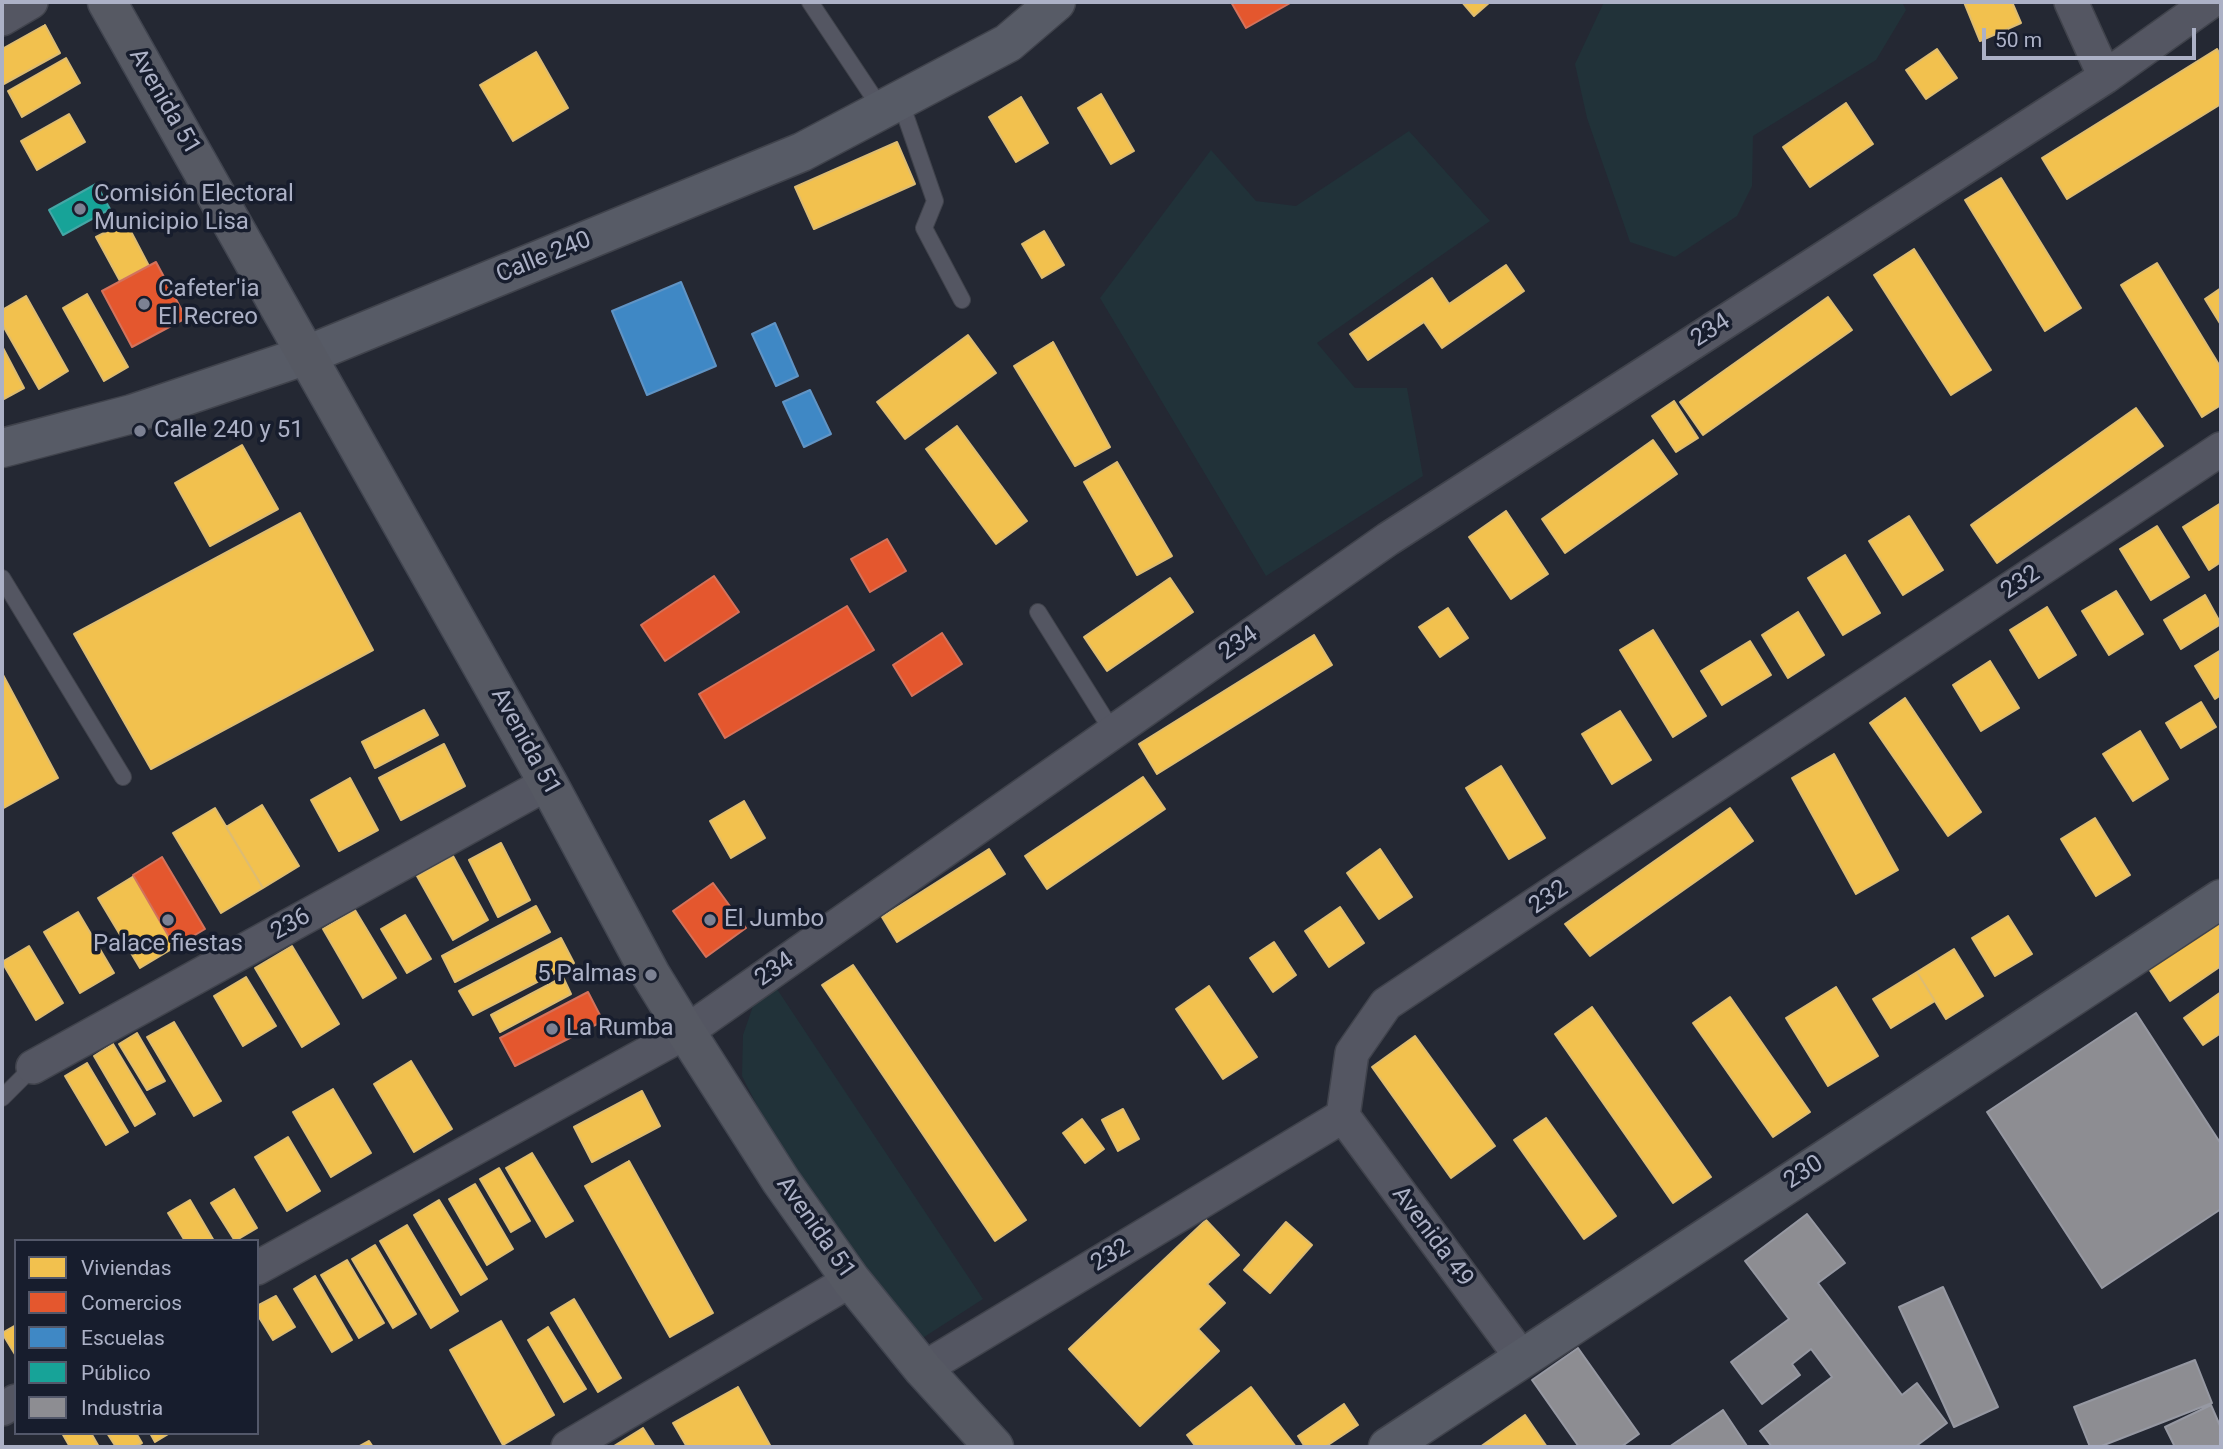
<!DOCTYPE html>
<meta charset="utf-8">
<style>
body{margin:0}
#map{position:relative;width:2223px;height:1449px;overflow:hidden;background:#242833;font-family:Roboto,sans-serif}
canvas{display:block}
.frame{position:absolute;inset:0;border:4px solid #acb1c6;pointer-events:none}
.legend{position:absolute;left:14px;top:1239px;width:245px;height:196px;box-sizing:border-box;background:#171d2d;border:2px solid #53586a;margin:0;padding:9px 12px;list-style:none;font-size:21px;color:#acb1c6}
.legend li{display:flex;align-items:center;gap:14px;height:35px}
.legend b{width:35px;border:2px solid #53586a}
.scale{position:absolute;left:1982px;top:28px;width:214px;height:32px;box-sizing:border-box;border:4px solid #acb1c6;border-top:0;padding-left:9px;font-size:21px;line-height:24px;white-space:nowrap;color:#acb1c6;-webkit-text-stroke:5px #171d2d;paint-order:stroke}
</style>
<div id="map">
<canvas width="2223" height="1449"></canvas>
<div class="frame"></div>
<ul class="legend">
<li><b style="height:19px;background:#f2c14e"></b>Viviendas</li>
<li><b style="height:19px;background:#e4572e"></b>Comercios</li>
<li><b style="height:19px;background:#3f88c5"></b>Escuelas</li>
<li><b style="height:19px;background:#17a398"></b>Público</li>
<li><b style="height:19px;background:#8d8d92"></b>Industria</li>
</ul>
<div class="scale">50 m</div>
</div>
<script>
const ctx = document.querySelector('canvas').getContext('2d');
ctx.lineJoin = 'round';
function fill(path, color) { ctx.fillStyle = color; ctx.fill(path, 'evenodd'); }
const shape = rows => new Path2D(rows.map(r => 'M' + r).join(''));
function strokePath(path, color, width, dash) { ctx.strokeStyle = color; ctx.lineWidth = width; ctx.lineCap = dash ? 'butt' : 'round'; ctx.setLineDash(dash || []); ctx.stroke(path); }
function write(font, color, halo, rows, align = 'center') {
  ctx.font = font + ' Roboto,sans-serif'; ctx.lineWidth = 7; ctx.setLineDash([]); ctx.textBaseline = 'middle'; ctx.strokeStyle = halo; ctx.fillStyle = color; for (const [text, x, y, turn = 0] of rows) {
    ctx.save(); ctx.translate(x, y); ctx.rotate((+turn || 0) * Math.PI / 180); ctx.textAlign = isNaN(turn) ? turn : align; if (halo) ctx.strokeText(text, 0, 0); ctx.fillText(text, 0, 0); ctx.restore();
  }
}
fill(shape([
 [1604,2,1902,2,1906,10,1876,60,1753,136,1752,186,1737,216,1675,257,1630,242,1587,118,1575,64],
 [1409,131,1490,221,1317,343,1355,388,1407,388,1423,476,1266,576,1100,298,1211,150,1256,201,1296,206],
 [775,986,983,1299,918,1341,777,1145,742,1076,743,1035,753,1006]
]), '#213239');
const homes = shape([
 [1462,2,1490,2,1474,16,1462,2],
 [1964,2,2012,2,2021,23,1980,41,1964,2],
 [45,25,60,53,2,85,2,49,45,25],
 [1937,49,1957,78,1926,99,1906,70,1937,49],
 [2217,49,2221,56,2221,104,2067,199,2042,158,2217,49],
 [536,52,568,108,513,141,480,85,536,52],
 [66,58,80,83,22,117,8,91,66,58],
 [1101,94,1134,151,1111,164,1078,108,1101,94],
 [1021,97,1048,143,1016,162,989,117,1021,97],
 [1846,103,1873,144,1810,187,1783,147,1846,103],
 [69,114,85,142,37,170,21,141,69,114],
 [897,142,915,184,814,229,795,187,897,142],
 [2001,178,2081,308,2045,331,1965,200,2001,178],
 [126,222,149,266,120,281,96,237,126,222],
 [1044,231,1064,265,1042,278,1022,244,1044,231],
 [1914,249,1991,370,1951,395,1874,275,1914,249],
 [2157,263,2221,368,2221,405,2202,417,2121,285,2157,263],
 [1506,265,1524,291,1442,348,1424,322,1368,360,1350,334,1432,278,1449,304,1506,265],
 [2221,288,2221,325,2205,299,2221,288],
 [87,294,128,367,104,381,63,308,87,294],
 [26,296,68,371,39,389,2,324,2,310,26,296],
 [1828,297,1852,330,1703,435,1680,402,1828,297],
 [968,335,996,373,905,439,877,402,968,335],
 [1053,342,1110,447,1075,466,1014,366,1053,342],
 [2,346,24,388,2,400,2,346],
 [1674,401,1698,438,1676,452,1652,416,1674,401],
 [2136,408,2163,446,1997,563,1971,525,2136,408],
 [957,426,1027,521,996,544,926,449,957,426],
 [1653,440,1677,474,1565,553,1542,519,1653,440],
 [242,445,278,509,210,546,175,483,242,445],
 [1117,462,1172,556,1137,575,1084,482,1117,462],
 [2221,503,2221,562,2209,570,2183,527,2221,503],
 [1506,511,1548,574,1511,599,1469,537,1506,511],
 [300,513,373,650,151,769,74,634,300,513],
 [1909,516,1943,570,1903,595,1869,541,1909,516],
 [2157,526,2189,577,2151,600,2120,549,2157,526],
 [1845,555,1880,613,1843,635,1808,578,1845,555],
 [1170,578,1193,612,1107,671,1084,637,1170,578],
 [2116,591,2143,634,2109,655,2082,611,2116,591],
 [2205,595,2221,624,2181,649,2164,620,2205,595],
 [2047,607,2076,655,2039,678,2010,630,2047,607],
 [1448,608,1468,638,1440,657,1419,627,1448,608],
 [1798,612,1824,655,1788,678,1762,635,1798,612],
 [1653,630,1706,716,1673,737,1620,650,1653,630],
 [1314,635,1332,665,1157,774,1139,744,1314,635],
 [1750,641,1771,675,1722,705,1701,671,1750,641],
 [2221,650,2221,695,2215,699,2195,666,2221,650],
 [1990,661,2019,708,1981,731,1953,685,1990,661],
 [2,673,58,778,2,809,2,673],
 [1905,698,1981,812,1948,836,1870,723,1905,698],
 [2201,702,2216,727,2181,748,2166,723,2201,702],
 [424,710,438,735,375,768,362,742,424,710],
 [1620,711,1651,760,1612,784,1582,734,1620,711],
 [2140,731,2168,779,2133,801,2103,754,2140,731],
 [444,744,465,786,401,820,379,778,444,744],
 [1834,754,1898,870,1856,894,1792,778,1834,754],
 [1501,766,1545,838,1509,859,1466,788,1501,766],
 [1143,777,1165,809,1047,889,1025,856,1143,777],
 [350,778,378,830,339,851,311,800,350,778],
 [744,801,765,838,731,858,710,821,744,801],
 [262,805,299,866,263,888,226,827,262,805],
 [215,808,263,888,221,913,173,833,215,808],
 [1730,808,1753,841,1590,956,1565,924,1730,808],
 [2095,818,2130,875,2096,896,2061,839,2095,818],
 [501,843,530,900,498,917,469,860,501,843],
 [989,849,1005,874,897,942,882,917,989,849],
 [1380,849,1412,897,1379,919,1347,873,1380,849],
 [453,856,488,920,453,940,417,876,453,856],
 [134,876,175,947,140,968,98,898,134,876],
 [536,906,550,932,455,982,442,956,536,906],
 [1340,907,1364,943,1329,967,1305,931,1340,907],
 [355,910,396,978,363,998,323,929,355,910],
 [78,912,114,973,80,993,44,932,78,912],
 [405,915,431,959,407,973,381,929,405,915],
 [2008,916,2032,954,1995,976,1972,938,2008,916],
 [2221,920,2221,966,2170,1001,2149,969,2221,920],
 [561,938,574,963,473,1015,459,991,561,938],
 [1274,942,1296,975,1273,992,1250,958,1274,942],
 [29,946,63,1003,36,1020,2,962,29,946],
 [292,946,339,1024,302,1047,255,968,292,946],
 [1954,949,1983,996,1946,1019,1917,972,1954,949],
 [853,965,1026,1220,995,1241,822,985,853,965],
 [1917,972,1935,1001,1891,1028,1873,999,1917,972],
 [246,977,276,1026,243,1046,214,996,246,977],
 [563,977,571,994,500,1032,491,1015,563,977],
 [1209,986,1257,1057,1223,1079,1176,1009,1209,986],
 [1836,987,1878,1056,1828,1086,1786,1018,1836,987],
 [2221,992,2221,1033,2203,1045,2184,1018,2221,992],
 [1730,997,1810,1112,1773,1137,1693,1023,1730,997],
 [1592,1007,1711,1177,1673,1203,1555,1034,1592,1007],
 [174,1022,221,1101,194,1116,147,1037,174,1022],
 [137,1033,165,1081,147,1090,119,1044,137,1033],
 [1415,1036,1495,1146,1451,1178,1372,1067,1415,1036],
 [113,1044,155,1114,135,1126,94,1056,113,1044],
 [411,1061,452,1129,414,1152,374,1084,411,1061],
 [87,1063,128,1132,106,1145,65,1076,87,1063],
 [333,1089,371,1153,331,1177,293,1112,333,1089],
 [642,1091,660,1126,592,1162,574,1127,642,1091],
 [1123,1109,1139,1139,1118,1151,1102,1120,1123,1109],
 [1546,1118,1616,1216,1584,1239,1514,1140,1546,1118],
 [1082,1119,1104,1149,1085,1163,1063,1133,1082,1119],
 [288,1137,320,1191,287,1211,255,1157,288,1137],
 [532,1153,573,1221,546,1237,506,1168,532,1153],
 [629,1161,713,1313,670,1337,585,1186,629,1161],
 [499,1168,530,1221,511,1232,480,1179,499,1168],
 [475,1184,513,1249,487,1265,449,1199,475,1184],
 [234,1189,257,1228,235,1241,211,1203,234,1189],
 [190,1200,214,1241,185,1241,168,1213,190,1200],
 [439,1200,487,1279,461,1295,414,1215,439,1200],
 [1206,1220,1239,1255,1207,1284,1225,1303,1198,1329,1219,1351,1140,1426,1069,1349,1206,1220],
 [1286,1222,1312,1245,1270,1293,1244,1270,1286,1222],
 [407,1225,458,1311,431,1328,380,1241,407,1225],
 [375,1245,416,1314,393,1328,352,1259,375,1245],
 [347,1260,384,1323,359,1338,321,1275,347,1260],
 [315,1276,352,1340,332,1352,294,1289,315,1276],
 [276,1296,295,1327,273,1340,257,1314,257,1306,276,1296],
 [574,1299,621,1378,598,1392,551,1313,574,1299],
 [501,1321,554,1415,503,1445,450,1350,501,1321],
 [16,1325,16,1356,2,1333,16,1325],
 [548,1327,586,1389,564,1402,528,1340,548,1327],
 [738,1387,771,1447,687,1447,673,1423,738,1387],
 [1251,1387,1296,1447,1196,1447,1187,1435,1251,1387],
 [1344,1404,1358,1425,1325,1447,1305,1447,1298,1436,1344,1404],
 [1525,1415,1547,1447,1480,1447,1525,1415],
 [643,1428,655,1447,611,1447,614,1446,643,1428],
 [62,1433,91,1433,99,1447,70,1447,62,1433],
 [107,1433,136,1433,142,1443,134,1447,116,1447,107,1433],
 [150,1433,170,1433,155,1442,150,1433],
 [369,1441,373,1447,358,1447,369,1441]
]);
fill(homes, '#f2c14e');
strokePath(homes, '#ddbc72', 2);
const shops = shape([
 [1231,2,1292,2,1246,28,1231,2],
 [156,262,186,318,132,347,102,291,156,262],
 [887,539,906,571,870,592,851,559,887,539],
 [714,576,739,612,665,661,641,625,714,576],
 [847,606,874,650,725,738,699,694,847,606],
 [942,633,962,664,912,696,893,665,942,633],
 [162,857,205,929,175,947,133,875,162,857],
 [713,883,746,928,706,957,673,911,713,883],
 [588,992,603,1021,515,1066,500,1038,588,992]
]);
fill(shops, '#e4572e');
strokePath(shops, '#d3725c', 2);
const schools = shape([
 [681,282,716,366,647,395,612,311,681,282],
 [775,323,798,376,776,386,752,334,775,323],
 [810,390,831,434,804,447,783,402,810,390]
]);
fill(schools, '#3f88c5');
strokePath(schools, '#6094c5', 2);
const public = shape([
 [96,184,110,209,63,235,49,210,96,184]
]);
fill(public, '#17a398');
strokePath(public, '#44a7a6', 2);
const industry = shape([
 [2136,1013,2221,1144,2221,1209,2102,1288,1987,1112,2136,1013],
 [1807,1214,1845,1263,1818,1283,1902,1395,1917,1383,1947,1423,1915,1447,1772,1447,1760,1431,1832,1377,1811,1349,1792,1364,1800,1375,1762,1404,1731,1362,1789,1319,1745,1261,1807,1214],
 [1943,1287,1998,1407,1954,1427,1899,1307,1943,1287],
 [1578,1348,1639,1434,1621,1447,1579,1447,1532,1380,1578,1348],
 [2195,1360,2212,1403,2099,1447,2090,1447,2074,1407,2195,1360],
 [2211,1405,2221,1428,2221,1447,2175,1447,2165,1427,2211,1405],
 [1723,1410,1747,1446,1669,1447,1723,1410]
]);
fill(industry, '#8d8d92');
strokePath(industry, '#9698a2', 2);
const lane = shape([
 [810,2,882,110],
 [900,100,935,201,924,228,962,300],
 [2,578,123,777],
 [1038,612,1113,732],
 [2,1098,33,1067]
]);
const street = shape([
 [2071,2,2105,77],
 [2,19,31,2],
 [33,1067,548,783],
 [1343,1116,1352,1053,1386,1004,2221,449],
 [1343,1116,1522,1358],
 [257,1268,686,1032,1388,539,2105,77,2210,2],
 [923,1369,1343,1116],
 [2,1409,16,1401],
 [568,1447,851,1280]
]);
const secondary = shape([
 [2,448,132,414,307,355,802,152,1008,43,1056,2],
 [1388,1447,2221,899]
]);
const primary = shape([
 [107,2,548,783,651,975,686,1032,781,1181,851,1280,923,1369,994,1447]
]);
strokePath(lane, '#40434c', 18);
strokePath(street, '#40434c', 36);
strokePath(secondary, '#40434c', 41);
strokePath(primary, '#414550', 41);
strokePath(lane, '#545662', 16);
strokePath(street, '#545662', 33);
strokePath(secondary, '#575b66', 38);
strokePath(primary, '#565963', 38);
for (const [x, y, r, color] of [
 [80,209,7,"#7c8193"],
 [144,304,7,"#7c8193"],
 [140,431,7,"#7c8193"],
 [168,920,7,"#7c8193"],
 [710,920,7,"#7c8193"],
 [651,975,7,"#7c8193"],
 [552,1029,7,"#7c8193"]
]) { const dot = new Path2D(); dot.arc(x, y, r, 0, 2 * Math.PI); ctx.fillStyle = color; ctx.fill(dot); strokePath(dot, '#171d2d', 2.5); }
write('24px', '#acb1c6', '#171d2d', [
 ["Avenida 51",164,102,60],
 ["Calle 240",544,258,-22],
 ["234",1711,331,-33],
 ["232",2021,583,-34],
 ["234",1239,644,-35],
 ["Avenida 51",525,742,61],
 ["232",1549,898,-34],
 ["236",291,925,-29],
 ["234",775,970,-35],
 ["230",1804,1173,-33],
 ["Avenida 51",815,1228,55],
 ["Avenida 49",1432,1237,53],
 ["232",1111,1256,-31]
]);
write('24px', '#acb1c6', '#171d2d', [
 ["Comisión Electoral",94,195],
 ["Municipio Lisa",94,223],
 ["Cafeter'ia",158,290],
 ["El Recreo",158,318],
 ["Calle 240 y 51",154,431],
 ["El Jumbo",724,920],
 ["Palace fiestas",168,945,"center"],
 ["5 Palmas",637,975,"right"],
 ["La Rumba",566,1029]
], 'left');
</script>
